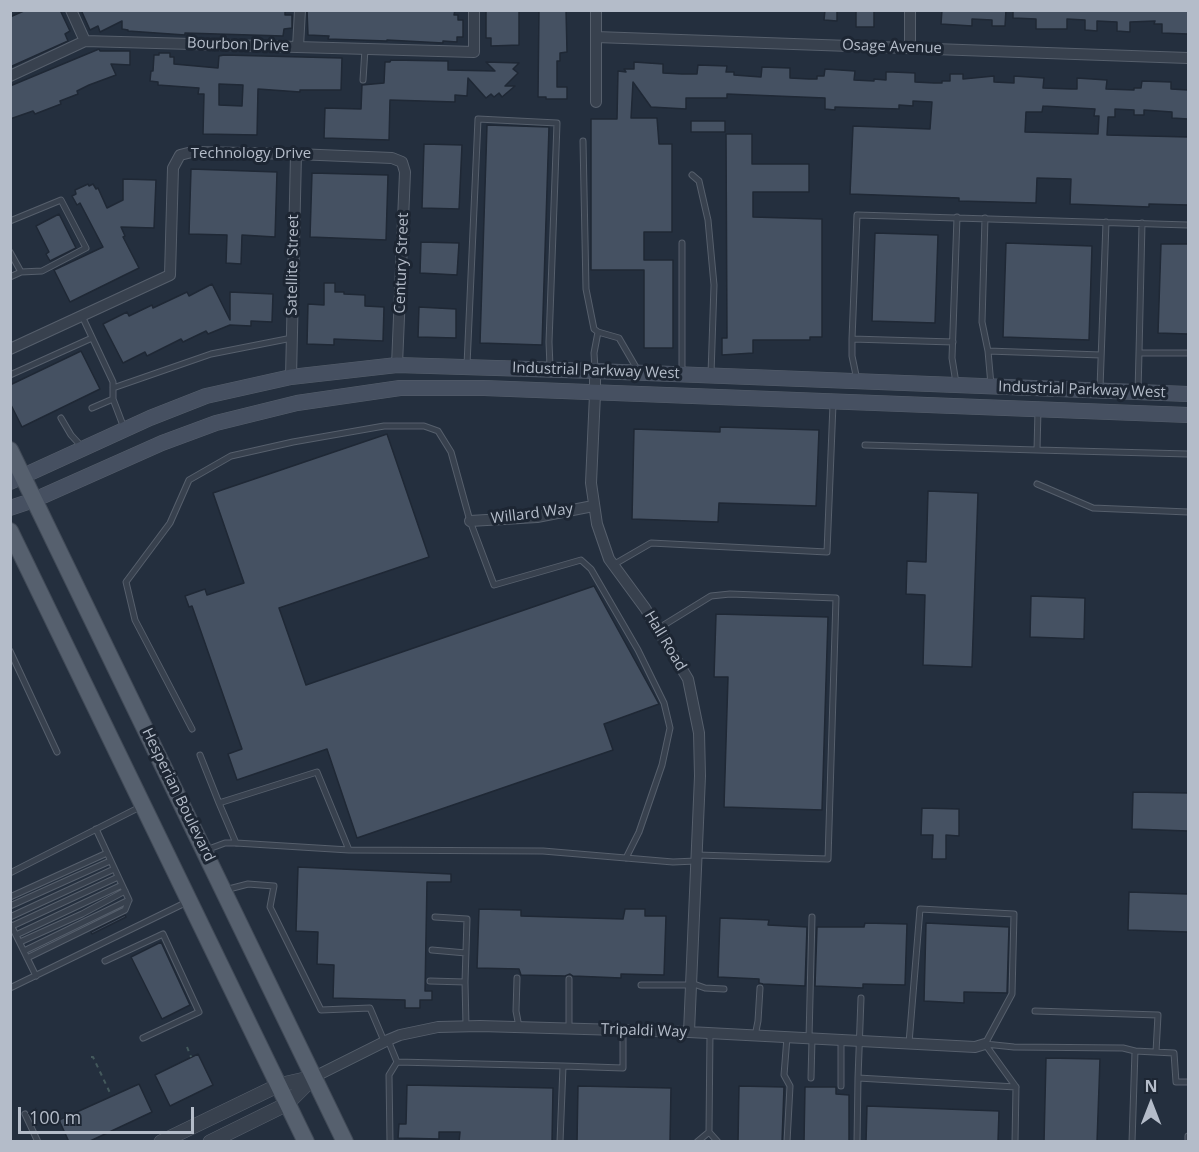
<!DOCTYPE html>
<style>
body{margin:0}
#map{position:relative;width:1199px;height:1152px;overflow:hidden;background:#242f3e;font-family:"Open Sans",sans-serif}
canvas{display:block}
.frame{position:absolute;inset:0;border:12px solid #b4bcc9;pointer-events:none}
.north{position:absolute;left:1121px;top:1074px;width:60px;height:60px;-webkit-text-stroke:4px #1d2633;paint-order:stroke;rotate:0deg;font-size:16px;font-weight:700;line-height:24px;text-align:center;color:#b4bcc9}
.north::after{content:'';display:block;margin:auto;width:21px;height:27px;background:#b4bcc9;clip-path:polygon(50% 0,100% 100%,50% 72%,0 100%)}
.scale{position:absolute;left:18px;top:1107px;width:176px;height:27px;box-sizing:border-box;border:3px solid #b4bcc9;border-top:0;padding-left:8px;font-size:18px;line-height:21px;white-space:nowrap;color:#b4bcc9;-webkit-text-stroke:4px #1d2633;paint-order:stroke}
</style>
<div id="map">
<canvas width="1199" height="1152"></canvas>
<div class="frame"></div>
<div class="north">N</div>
<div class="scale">100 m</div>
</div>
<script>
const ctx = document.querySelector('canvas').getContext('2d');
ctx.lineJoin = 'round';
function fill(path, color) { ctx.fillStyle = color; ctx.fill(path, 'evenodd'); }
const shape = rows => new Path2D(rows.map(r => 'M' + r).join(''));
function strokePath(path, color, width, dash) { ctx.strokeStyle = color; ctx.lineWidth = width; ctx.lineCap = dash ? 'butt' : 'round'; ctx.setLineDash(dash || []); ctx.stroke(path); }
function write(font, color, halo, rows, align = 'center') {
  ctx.font = font + ' "Open Sans",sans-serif'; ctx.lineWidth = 6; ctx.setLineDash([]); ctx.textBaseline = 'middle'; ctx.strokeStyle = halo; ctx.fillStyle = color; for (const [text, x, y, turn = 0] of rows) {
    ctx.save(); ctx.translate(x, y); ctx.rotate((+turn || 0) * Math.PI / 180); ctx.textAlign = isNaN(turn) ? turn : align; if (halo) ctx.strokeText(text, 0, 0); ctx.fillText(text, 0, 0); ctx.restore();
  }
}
const building = shape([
 [26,10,60,10,70,31,65,34,68,41,10,67,10,17,26,10],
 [81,10,285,10,285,15,292,15,292,28,284,29,283,36,185,33,185,35,128,31,128,30,122,29,122,21,100,32,98,26,90,30,81,10],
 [307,10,455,10,454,15,458,15,458,20,463,20,463,37,457,37,457,42,443,41,443,43,387,40,387,41,328,39,329,36,308,35,307,10],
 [486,10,519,10,519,45,491,46,491,38,486,38,486,10],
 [539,10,566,10,567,52,560,53,560,61,557,61,557,87,567,87,567,99,546,99,546,97,538,97,539,10],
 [825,10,837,10,837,21,824,20,825,10],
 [856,10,874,10,874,27,856,27,856,10],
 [942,10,1006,10,1005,26,992,26,992,20,972,19,972,26,941,24,942,10],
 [1013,10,1188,10,1188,34,1162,33,1162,24,1154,24,1155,21,1130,22,1130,32,1117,31,1117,22,1097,21,1097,31,1085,30,1085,20,1067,19,1067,29,1036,29,1036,19,1013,18,1013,10],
 [99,49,100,51,130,51,130,65,111,64,116,75,89,85,77,91,78,94,60,101,61,104,35,114,33,111,10,119,10,86,99,49],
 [159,53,170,53,170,57,174,57,174,64,218,68,219,56,224,55,342,58,341,90,300,90,300,92,258,89,257,135,203,134,204,94,198,94,199,88,158,85,158,82,150,81,151,71,153,71,154,55,159,55,159,53],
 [219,84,243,85,242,106,219,105,219,84],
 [391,60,448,61,448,70,495,71,486,62,519,63,513,69,518,73,505,86,515,86,502,97,499,93,494,97,491,94,486,98,468,78,467,96,455,95,455,102,390,100,389,140,324,138,325,108,361,109,362,85,384,83,385,62,390,62,391,60],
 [634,62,663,64,663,73,682,74,697,74,698,65,727,66,726,72,734,72,734,75,761,77,762,67,790,68,790,78,809,79,817,79,817,76,824,76,825,69,855,71,854,80,874,81,874,79,886,80,886,72,893,72,915,73,915,82,934,83,942,83,942,81,950,81,950,74,963,74,963,79,994,76,994,82,1014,83,1014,76,1044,78,1043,88,1071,89,1077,89,1077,78,1107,80,1106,89,1134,90,1134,88,1141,88,1142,81,1171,82,1171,89,1188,90,1188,119,1172,118,1172,112,1144,110,1144,115,1134,115,1134,110,1115,109,1115,117,1108,117,1107,135,1188,137,1188,205,1149,204,1149,207,1070,204,1071,179,1037,178,1036,203,959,201,959,198,850,194,853,126,930,129,932,102,913,101,913,106,899,105,899,109,835,107,835,110,825,109,825,98,727,94,727,98,686,98,686,109,651,107,633,82,631,118,657,118,659,144,672,144,672,232,644,232,644,260,673,260,673,348,644,348,644,270,591,270,591,119,617,119,618,71,626,72,624,69,634,69,634,62],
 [1043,106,1095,109,1094,116,1099,116,1098,134,1025,132,1026,112,1042,112,1043,106],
 [691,121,725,121,725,132,691,132,691,121],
 [487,125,549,127,542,345,480,343,487,125],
 [726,134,752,134,752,164,809,164,809,192,753,192,753,217,822,219,822,337,810,337,810,340,753,340,753,353,722,355,722,338,727,338,726,134],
 [424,144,462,145,459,209,422,208,424,144],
 [191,169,277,172,275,237,242,235,241,264,226,263,227,235,189,234,191,169],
 [312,173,388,175,386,240,310,237,312,173],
 [123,179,156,180,154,228,121,227,125,236,123,237,139,268,70,302,54,270,103,247,80,203,77,205,72,196,76,194,75,190,88,184,89,186,93,184,96,189,98,188,107,208,123,200,123,179],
 [59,214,76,248,50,261,46,254,49,252,36,226,59,214],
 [875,233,938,235,935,323,872,321,875,233],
 [421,242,459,243,457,275,420,273,421,242],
 [1006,243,1092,246,1089,340,1003,337,1006,243],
 [1161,244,1188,244,1188,334,1158,333,1161,244],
 [324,283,335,283,335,292,344,292,344,294,365,295,365,306,384,307,383,341,334,339,334,345,307,344,308,304,324,305,324,283],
 [212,284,230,320,230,292,273,294,272,322,251,321,251,326,230,325,208,334,206,331,183,342,181,339,147,356,145,352,123,363,103,324,127,312,129,316,152,305,153,308,187,292,189,296,212,284],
 [419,307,456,309,456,338,418,337,419,307],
 [81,351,100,389,22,427,10,403,10,385,81,351],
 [720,427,819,430,816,506,719,503,718,522,632,519,634,429,720,432,720,427],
 [387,434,429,557,279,608,306,685,594,586,659,704,604,724,613,750,357,838,327,749,237,780,228,754,242,749,192,606,189,607,185,596,205,589,207,595,244,583,213,493,387,434],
 [928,491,978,493,972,667,923,665,925,595,906,594,907,561,926,562,928,491],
 [1031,596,1085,598,1084,639,1030,637,1031,596],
 [716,614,828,617,822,810,724,807,728,677,714,677,716,614],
 [1133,792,1188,793,1188,831,1132,829,1133,792],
 [922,808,959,809,959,836,946,835,946,859,932,859,933,835,921,835,922,808],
 [298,867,451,874,451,882,427,882,425,991,432,991,432,1000,420,1000,420,1008,405,1008,405,1000,333,998,334,965,317,964,318,932,296,931,298,867],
 [1129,892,1188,894,1188,932,1128,930,1129,892],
 [479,909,521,910,521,916,623,919,625,909,645,909,645,916,666,916,664,975,621,974,621,978,573,976,570,974,565,976,521,975,519,969,477,968,479,909],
 [125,915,126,917,92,934,91,932,125,915],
 [720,918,769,920,768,925,807,927,805,986,763,984,759,983,759,979,718,977,720,918],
 [865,923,907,924,905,985,863,984,863,988,815,986,817,927,864,927,865,923],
 [926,923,1009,927,1007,993,964,992,964,1003,924,1001,926,923],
 [161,942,190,1005,162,1019,131,957,161,942],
 [198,1054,213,1085,170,1106,155,1075,198,1054],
 [1046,1058,1100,1059,1097,1142,1044,1142,1046,1058],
 [139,1084,152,1112,88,1142,69,1142,59,1120,139,1084],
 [407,1085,553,1088,552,1142,459,1142,460,1132,439,1132,439,1139,398,1138,399,1124,406,1124,407,1085],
 [578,1086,671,1088,670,1142,577,1142,578,1086],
 [739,1086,784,1087,782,1142,738,1142,739,1086],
 [805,1087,836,1087,836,1094,849,1095,849,1142,804,1142,805,1087],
 [867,1106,999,1111,998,1142,866,1142,867,1106]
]);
fill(building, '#455162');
strokePath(building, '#1f2835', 1.5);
const service = shape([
 [363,80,365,49],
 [583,141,586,289,594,329,598,332,619,338,637,369],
 [692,175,699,181,708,220,714,285,711,374],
 [985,218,982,322,988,351,1101,355],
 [10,221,61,200,86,248,42,271,21,272,10,277],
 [682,243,682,373],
 [10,252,21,272],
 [82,316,113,382,113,399,124,428],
 [852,339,857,215,1188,225],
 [988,351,991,385],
 [1139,353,1142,223],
 [467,365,478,119,557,123,549,342,550,367],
 [595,369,594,353,598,332],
 [10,375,92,338],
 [857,380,852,356,852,339,953,342],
 [956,383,952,358,957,217],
 [113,388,211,354,292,338],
 [1100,388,1106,222],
 [1138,392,1139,353,1188,353],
 [92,408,113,399],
 [1038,410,1037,450,1188,454],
 [61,418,71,435,82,447],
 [865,445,1037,450],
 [1037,484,1093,508,1188,512],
 [613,565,651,543,827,552,833,404],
 [659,628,711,596,730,594,836,598,828,859,697,855],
 [10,651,57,752],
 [192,729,135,620,126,582,170,523,189,480,231,456,293,442,384,426,424,426,438,431,451,452,470,521,494,585,581,560,591,569,638,650,664,703,670,728,662,765,639,832,626,858],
 [200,755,219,803,317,772,349,850,236,843,225,843,206,850],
 [219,803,236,843],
 [349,850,543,851,673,862,696,861],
 [10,873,140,807],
 [225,890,248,884,274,886,270,907,321,1010,370,1008,384,1041],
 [10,897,107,853],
 [10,906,110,861],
 [10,917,114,869],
 [435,917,467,919,465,982],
 [11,925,36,976],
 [12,926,118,877],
 [16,935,122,885],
 [20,942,82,914,125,891],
 [432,950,466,953],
 [24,951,129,900],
 [27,958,125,910,129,900,96,829],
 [105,961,163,934,199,1012,143,1038],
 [517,978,516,1011,519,1027],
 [430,981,465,982,466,1026],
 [691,983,705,988,724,989],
 [641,985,691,985],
 [10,988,187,902],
 [861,998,858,1078,1016,1087,1015,1142],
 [1035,1011,1158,1015,1156,1052],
 [569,1029,569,979],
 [710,1033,709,1132,718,1142],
 [755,1036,758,1021,760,988],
 [787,1037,784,1075,790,1086,787,1142],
 [809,1038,812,917],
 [388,1040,397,1062],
 [909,1043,920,909,1014,914,1012,994,985,1044],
 [985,1044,1014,1047,1123,1048,1135,1051],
 [985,1044,1016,1087],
 [397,1062,563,1066,560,1142],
 [563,1066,623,1068,623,1030],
 [811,1078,812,1039],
 [841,1086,841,1040],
 [25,1114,38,1142],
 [390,1142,389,1075,397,1062],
 [697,1142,709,1132],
 [857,1142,858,1078],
 [1132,1142,1135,1051,1174,1053,1176,1082,1188,1082],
 [1188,1142,1188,1136]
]);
const minor = shape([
 [71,10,85,41],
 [910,10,910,48],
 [596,37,1188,58],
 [298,47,300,10],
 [10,76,85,41,474,52,474,10],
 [596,102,596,10],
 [10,349,170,275,173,168,180,155,192,152,296,154,392,158,402,162,405,172,397,365],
 [595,371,595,394,591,483,597,524,609,559,645,608,688,679,699,733,700,776,689,1032],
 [291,377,296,154],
 [470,521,537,517,593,506],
 [314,1077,388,1040,400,1035,438,1027,480,1026,689,1032,975,1047,985,1044]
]);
const tertiary = shape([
 [161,1142,279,1085,314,1077],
 [210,1142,287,1104,314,1077]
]);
const secondary = shape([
 [10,482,150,418,206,396,291,377,397,365,595,371,1188,394],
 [10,508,34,500,162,443,216,423,297,403,400,388,484,388,1188,415]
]);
const primary = shape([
 [10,450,345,1142],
 [10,531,306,1142]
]);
strokePath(service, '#565f6c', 7);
strokePath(minor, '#565f6c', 12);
strokePath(tertiary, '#565f6c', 15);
strokePath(secondary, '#565f6c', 16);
strokePath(primary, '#414a57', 18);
strokePath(shape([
 [187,1047,191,1057],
 [91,1057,93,1057,111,1095]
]), '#44595c', 2, [4.5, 4.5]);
strokePath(service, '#38414e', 5);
strokePath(minor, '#38414e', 10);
strokePath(tertiary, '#38414e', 14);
strokePath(secondary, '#465061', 15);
strokePath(primary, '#56606e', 16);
write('15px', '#b4bcc9', '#1d2633', [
 ["Bourbon Drive",238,45,2],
 ["Osage Avenue",892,47,2],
 ["Technology Drive",251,154],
 ["Century Street",402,263,-88],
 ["Satellite Street",293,265,-89],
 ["Industrial Parkway West",596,371,2],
 ["Industrial Parkway West",1082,390,2],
 ["Willard Way",532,514,-7],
 ["Hall Road",665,641,59],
 ["Hesperian Boulevard",178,795,64],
 ["Tripaldi Way",644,1031,2]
]);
</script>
